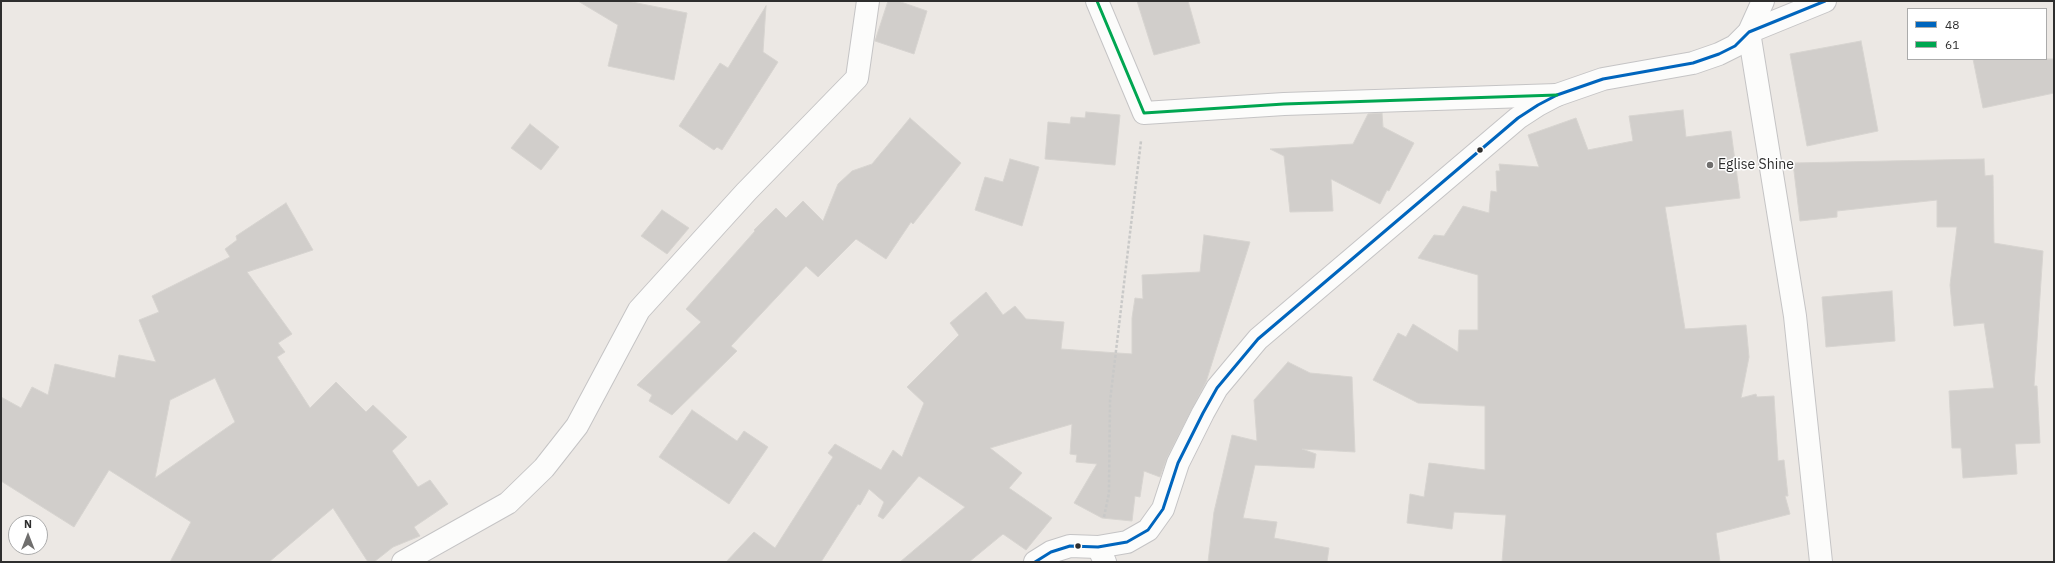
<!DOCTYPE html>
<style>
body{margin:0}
#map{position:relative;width:2055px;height:563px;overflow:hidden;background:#ece8e4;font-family:"IBM Plex Sans",sans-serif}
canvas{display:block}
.frame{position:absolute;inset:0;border:2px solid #2e2e2e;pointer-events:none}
.legend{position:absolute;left:1907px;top:8px;width:140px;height:52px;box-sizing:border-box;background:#fff;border:1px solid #ababab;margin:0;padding:5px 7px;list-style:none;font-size:12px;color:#2e2e2e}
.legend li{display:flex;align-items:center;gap:8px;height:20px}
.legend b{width:20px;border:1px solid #ababab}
.north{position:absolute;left:8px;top:515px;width:40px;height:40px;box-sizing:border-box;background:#fff;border:1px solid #ababab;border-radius:50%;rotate:0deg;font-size:11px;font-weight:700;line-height:16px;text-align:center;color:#2e2e2e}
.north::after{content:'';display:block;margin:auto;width:14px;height:18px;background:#706f6e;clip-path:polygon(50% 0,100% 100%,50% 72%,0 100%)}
</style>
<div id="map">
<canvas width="2055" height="563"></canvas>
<div class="frame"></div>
<ul class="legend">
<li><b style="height:5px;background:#0065bd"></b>48</li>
<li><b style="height:5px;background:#00a651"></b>61</li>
</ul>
<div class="north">N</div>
</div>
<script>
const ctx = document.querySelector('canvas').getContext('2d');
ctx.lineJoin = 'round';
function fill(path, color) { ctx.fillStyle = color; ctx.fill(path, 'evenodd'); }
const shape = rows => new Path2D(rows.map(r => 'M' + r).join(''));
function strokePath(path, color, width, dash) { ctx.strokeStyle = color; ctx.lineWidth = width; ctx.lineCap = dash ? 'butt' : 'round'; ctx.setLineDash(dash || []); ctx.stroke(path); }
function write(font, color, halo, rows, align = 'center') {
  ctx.font = font + ' "IBM Plex Sans",sans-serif'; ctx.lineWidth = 3; ctx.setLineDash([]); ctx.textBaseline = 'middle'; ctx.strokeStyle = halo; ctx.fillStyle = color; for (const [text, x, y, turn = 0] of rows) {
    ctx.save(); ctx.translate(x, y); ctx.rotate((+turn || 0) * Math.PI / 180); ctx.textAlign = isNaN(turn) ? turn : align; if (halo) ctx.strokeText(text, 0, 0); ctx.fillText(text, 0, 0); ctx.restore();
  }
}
const building = shape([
 [578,1,627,1,687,13,674,80,608,66,618,25,578,1],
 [888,1,898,1,927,11,914,54,875,41,888,1],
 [1137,1,1188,1,1200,43,1154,55,1137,1],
 [766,6,763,52,778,62,722,150,717,147,714,150,679,126,720,63,728,68,766,6],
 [1861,41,1878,131,1807,146,1790,54,1861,41],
 [1973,59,2054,59,2054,93,1983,108,1973,59],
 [1683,110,1686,137,1731,131,1740,198,1665,207,1685,329,1746,325,1749,357,1741,398,1756,394,1757,397,1774,396,1778,461,1784,460,1788,496,1785,496,1790,514,1716,533,1720,562,1502,562,1506,515,1454,512,1452,529,1407,523,1410,494,1424,497,1429,463,1485,470,1485,406,1418,403,1373,380,1398,333,1406,337,1413,324,1458,352,1459,330,1478,330,1478,275,1418,258,1434,235,1444,236,1463,206,1489,213,1491,191,1497,192,1496,171,1500,171,1499,164,1539,167,1528,135,1576,118,1588,150,1633,141,1629,116,1683,110],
 [1086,112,1120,115,1115,165,1045,159,1048,122,1070,124,1071,117,1085,118,1086,112],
 [1382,113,1383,127,1414,143,1389,191,1387,190,1380,204,1331,179,1333,211,1290,212,1284,156,1270,149,1353,144,1368,114,1382,113],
 [910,118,961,163,913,224,911,222,886,259,856,239,818,277,806,266,731,346,737,351,672,415,649,401,652,395,637,385,701,322,686,309,755,231,754,230,776,208,786,218,803,201,823,221,838,184,852,171,872,164,910,118],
 [530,124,559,147,541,170,511,148,530,124],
 [1010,159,1039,167,1022,226,975,210,985,177,1003,182,1010,159],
 [1984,159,1985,176,1993,175,1994,243,2043,251,2034,386,2037,386,2040,443,2015,444,2017,474,1963,478,1961,448,1952,448,1949,391,1994,388,1984,323,1954,326,1950,285,1957,227,1937,227,1937,200,1837,211,1837,217,1800,221,1793,163,1984,159],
 [286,203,313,250,247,272,292,334,278,343,285,352,277,357,310,408,336,382,366,412,373,405,407,437,392,451,418,487,430,480,448,504,414,527,420,536,393,547,374,562,368,562,333,508,269,562,170,562,191,522,109,470,74,527,1,481,1,397,21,408,32,387,48,395,55,364,115,378,119,355,156,362,139,320,159,312,152,296,230,257,225,249,237,240,236,236,286,203],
 [215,378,235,422,155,478,170,400,215,378],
 [662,210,689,228,667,254,641,236,662,210],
 [1204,235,1250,242,1206,382,1167,458,1160,477,1144,471,1140,497,1135,496,1132,521,1102,518,1074,503,1097,464,1076,462,1077,455,1070,454,1072,424,990,448,1022,473,1009,488,1052,518,1026,550,1003,534,969,562,900,562,965,507,919,476,883,519,878,516,884,502,869,489,860,505,858,504,821,562,726,562,754,532,775,548,833,457,828,453,835,444,881,470,893,450,902,457,924,403,907,387,959,335,950,323,986,292,1003,315,1015,306,1026,319,1064,322,1061,349,1132,354,1132,318,1135,298,1143,299,1142,275,1200,272,1204,235],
 [1892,291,1895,341,1826,347,1822,297,1892,291],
 [1288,362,1310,373,1352,377,1355,452,1302,449,1316,454,1314,468,1255,465,1243,518,1277,522,1274,538,1329,548,1327,562,1208,562,1214,512,1232,435,1257,441,1254,400,1288,362],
 [692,410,737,441,744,431,768,447,729,504,659,457,692,410]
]);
fill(building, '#d1cecb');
strokePath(building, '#d7d4d0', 1);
const street = shape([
 [1097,1,1144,113,1284,104,1557,95],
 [1098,547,1105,562],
 [403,562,508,503,544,468,577,426,639,310,746,192,857,78,868,1],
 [1821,562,1795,316,1749,32,1825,1]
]);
const secondary = shape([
 [1035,562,1051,552,1070,546,1098,547,1127,542,1148,530,1163,509,1178,463,1203,413,1217,388,1258,339,1518,118,1538,105,1557,95,1603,79,1693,63,1719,54,1735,46,1749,32,1763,1]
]);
strokePath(street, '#c5c4c5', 24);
strokePath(secondary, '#c5c4c5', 24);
strokePath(shape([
 [1104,517,1109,493,1110,401,1141,141]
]), '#c9c9c8', 2.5, [3, 2]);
strokePath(street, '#fcfcfb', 22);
strokePath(secondary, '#fcfcfb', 22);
strokePath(shape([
 [1035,562,1051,552,1070,546,1098,547,1127,542,1148,530,1163,509,1178,463,1203,413,1217,388,1258,339,1518,118,1538,105,1557,95,1603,79,1693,63,1719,54,1735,46,1749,32,1825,1]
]), '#0065bd', 3);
strokePath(shape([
 [1097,1,1144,113,1284,104,1557,95]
]), '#00a651', 3);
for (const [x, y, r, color] of [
 [1480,150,3.5,"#2e2e2e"],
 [1710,165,4,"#706f6e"],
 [1078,546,3.5,"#2e2e2e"]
]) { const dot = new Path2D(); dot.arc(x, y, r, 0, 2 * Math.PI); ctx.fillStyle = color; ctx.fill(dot); strokePath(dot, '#fff', 1.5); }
write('14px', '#2e2e2e', '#fff', [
 ["Eglise Shine",1718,165]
], 'left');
</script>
